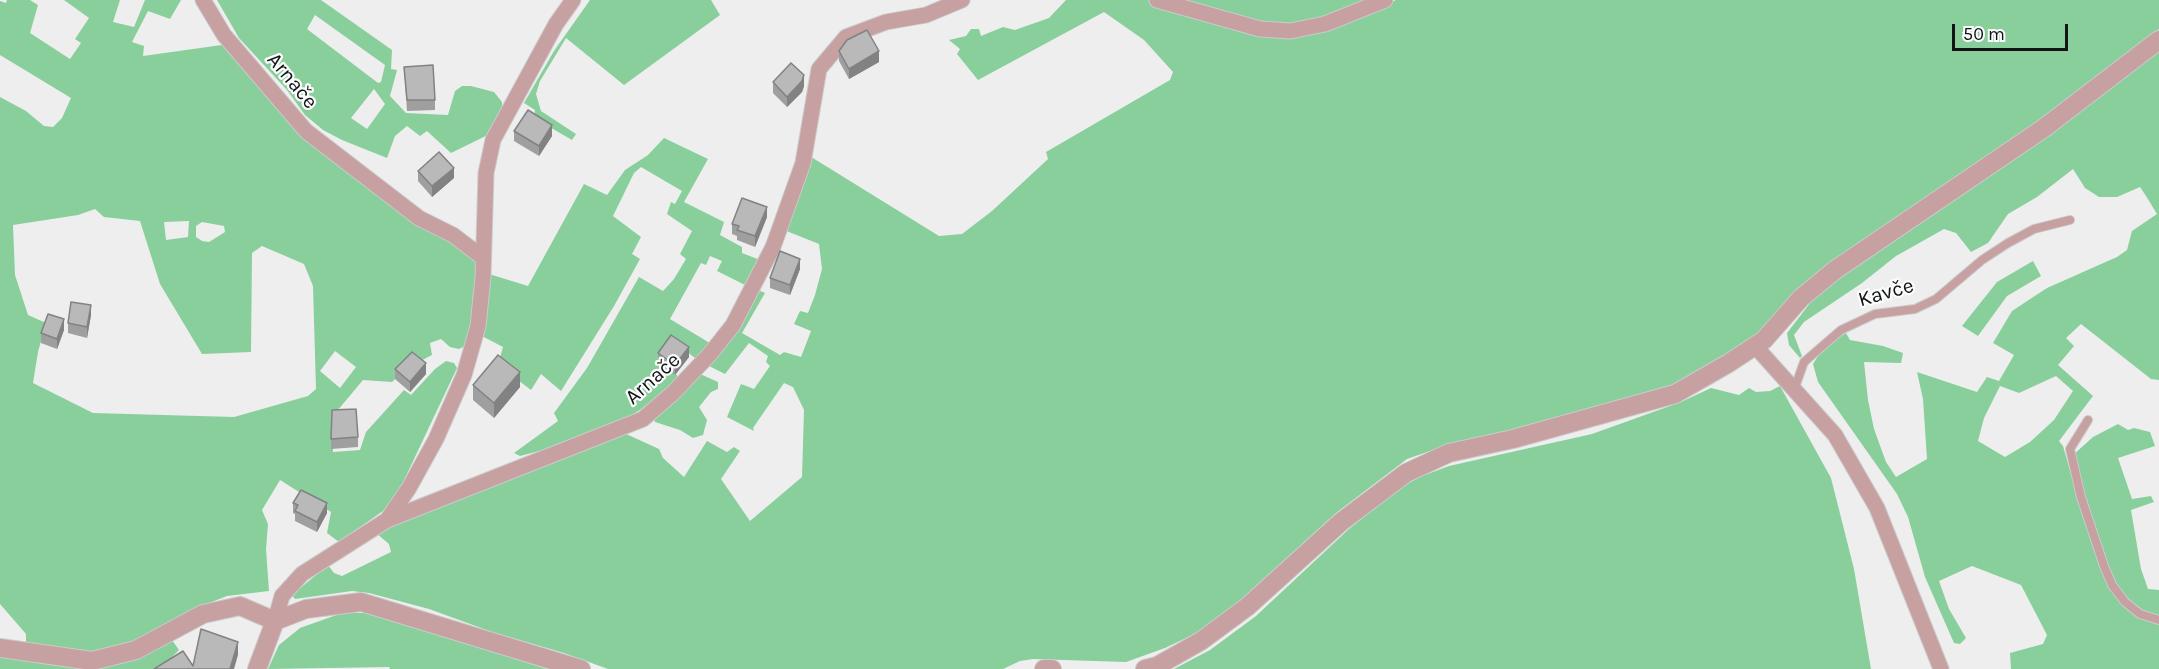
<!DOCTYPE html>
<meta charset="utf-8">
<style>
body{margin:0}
#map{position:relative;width:2159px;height:669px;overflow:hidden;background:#eeeeef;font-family:Karla,sans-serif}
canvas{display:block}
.scale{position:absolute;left:1952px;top:24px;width:116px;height:27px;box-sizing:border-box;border:3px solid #131313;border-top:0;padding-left:8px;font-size:18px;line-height:21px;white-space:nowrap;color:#131313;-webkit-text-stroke:4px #fbfcfd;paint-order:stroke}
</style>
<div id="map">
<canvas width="2159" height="669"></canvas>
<div class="scale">50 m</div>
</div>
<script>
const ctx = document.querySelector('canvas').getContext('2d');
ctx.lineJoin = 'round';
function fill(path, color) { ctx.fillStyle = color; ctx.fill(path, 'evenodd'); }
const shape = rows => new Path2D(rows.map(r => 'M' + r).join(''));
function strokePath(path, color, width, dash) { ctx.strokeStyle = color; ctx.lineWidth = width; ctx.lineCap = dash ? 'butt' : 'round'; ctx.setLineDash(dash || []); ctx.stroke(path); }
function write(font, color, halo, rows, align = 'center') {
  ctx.font = font + ' Karla,sans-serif'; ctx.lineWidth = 4.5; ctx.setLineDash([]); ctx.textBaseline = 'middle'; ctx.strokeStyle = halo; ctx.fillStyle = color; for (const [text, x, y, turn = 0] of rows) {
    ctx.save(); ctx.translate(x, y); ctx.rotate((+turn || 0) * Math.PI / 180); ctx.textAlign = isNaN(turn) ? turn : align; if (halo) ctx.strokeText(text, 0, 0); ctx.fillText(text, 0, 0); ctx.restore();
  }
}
fill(shape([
 [7,0,30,0,38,5,30,33,70,59,81,43,75,39,89,18,64,0,120,0,113,22,134,27,145,0,181,0,170,19,148,11,132,42,144,46,143,56,229,44,276,105,418,225,454,242,478,257,475,315,465,346,459,349,450,347,441,339,430,343,432,355,405,369,392,382,363,380,332,417,333,452,360,450,366,432,404,390,411,395,435,369,446,361,454,363,457,368,398,493,383,511,339,542,327,533,331,512,280,480,262,510,268,524,266,549,269,591,227,596,199,607,142,640,83,654,26,647,26,634,0,604,0,97,26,111,44,126,53,127,62,118,71,98,0,55,0,1,6,3],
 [95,209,104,217,140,221,160,284,202,354,251,352,252,253,262,246,304,264,313,286,316,389,308,396,234,417,93,413,33,383,38,352,46,323,28,315,15,275,13,225,78,215],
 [189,221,188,237,166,240,164,222],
 [202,222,224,226,225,232,209,242,202,241,196,237,196,226],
 [335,351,356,367,340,388,320,371],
 [217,0,321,0,392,50,391,69,397,70,390,96,406,113,448,115,455,91,462,86,471,86,494,92,502,102,502,110,494,132,451,153,427,131,420,136,407,126,395,136,387,158,342,140,323,130,305,115,287,90,239,38],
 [315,15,385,65,381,82,378,83,307,29],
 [374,89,385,104,367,129,351,118],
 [590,0,711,0,720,15,624,85,566,38,540,81,536,94,541,111,576,134,572,140,534,118,535,110,524,103,554,51],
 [1066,0,1148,0,1163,10,1277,35,1310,35,1396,0,2159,0,2159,29,2042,119,1948,186,1831,261,1779,309,1756,337,1670,387,1534,425,1456,442,1407,459,1336,513,1234,606,1203,630,1165,648,1126,662,1033,659,1020,661,1003,669,608,669,564,653,492,632,429,609,369,593,352,591,295,599,292,595,328,565,334,573,342,576,391,552,389,544,376,533,423,511,624,433,659,449,663,458,684,477,707,441,727,452,734,447,740,451,721,479,750,521,802,477,804,410,793,387,784,383,753,428,754,431,727,417,741,384,754,389,770,366,766,362,768,356,749,343,725,374,707,365,758,290,765,293,742,333,780,355,784,352,801,357,811,331,794,324,800,311,808,313,815,295,822,269,819,244,784,230,808,155,939,236,962,234,992,211,1048,159,1046,152,1170,80,1173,72,1144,40,1104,12,978,80,957,54,960,49,949,40,966,36,971,29,979,29,981,36,1003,27,1015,30,1049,18],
 [1172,0,1372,0,1308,23,1271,24],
 [2159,49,2159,380,2151,379,2081,324,2066,338,2074,346,2058,365,2093,396,2059,441,2063,446,2085,523,2110,587,2125,608,2139,618,2159,624,2159,669,2011,669,2010,653,2043,644,2047,635,2021,585,1972,566,1939,581,1949,609,1966,638,1960,644,1954,643,1925,577,1908,517,1897,494,1818,382,1813,364,1825,345,1846,333,1850,340,1883,346,1903,353,1901,363,1864,362,1868,400,1874,429,1886,462,1896,477,1927,459,1923,399,1917,372,1977,392,1987,377,1999,381,2014,355,1993,343,2012,311,2047,288,2117,257,2127,250,2132,231,2157,214,2146,196,2140,187,2117,197,2099,197,2085,188,2073,169,2037,197,2008,214,1988,243,1971,252,1956,233,1944,229,1896,256,1862,283,1804,322,1794,335,1802,356,1800,358,1789,345,1787,333,1817,294,2052,134],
 [2056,376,2073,391,2054,420,2030,442,2005,457,1978,441,1984,418,2000,386,2019,393],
 [664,138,708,159,684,202,724,222,720,235,742,247,742,253,760,260,749,287,717,271,722,261,710,256,706,265,701,263,670,319,713,345,699,361,674,342,671,370,681,379,640,410,615,425,566,444,520,456,514,453,558,421,554,413,587,368,639,277,663,291,674,279,686,259,680,254,692,231,667,214,671,202,675,204,682,191,641,167,634,173,613,216,641,237,632,254,640,259,614,306,561,391,541,374,531,390,498,365,503,347,480,335,489,274,528,286,584,184,607,195,625,170,648,155],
 [2033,261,2041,276,2007,296,1978,336,1962,326,1997,282],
 [700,374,718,382,718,389,711,392,699,407,707,420,703,435,693,438,680,430,655,422,652,415],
 [1780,386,1831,478,1854,569,1871,669,1174,669,1210,650,1256,616,1350,528,1403,486,1422,476,1449,466,1592,434,1681,402,1711,388,1739,395,1749,388,1756,392,1770,391],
 [2118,424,2128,430,2134,428,2150,432,2155,446,2118,458,2132,499,2151,496,2154,502,2131,510,2141,569,2148,589,2159,590,2159,616,2135,607,2114,581,2094,528,2073,455,2093,437],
 [342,613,371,613,547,669,390,669,389,667,268,669,279,645,300,628],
 [172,640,179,650,171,658,173,669,0,669,0,657,65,667,94,668,120,664,146,654]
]), '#88cf9b');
const service = shape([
 [1794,390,1804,362,1841,330,1875,314,1915,309,1936,299,1982,260,2008,243,2034,229,2070,220],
 [2088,420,2070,449,2081,497,2104,566,2112,585,2125,602,2140,614,2159,620]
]);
const minor = shape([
 [203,0,224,35,306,131,419,218,453,235,482,257],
 [1157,0,1260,29,1290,31,1325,24,1385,0],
 [1755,346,1835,435,1877,508,1941,669],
 [387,520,643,419,673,393,710,354,733,325,773,247,803,163,819,69,846,37,886,22,926,15,962,0],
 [275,621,282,596,302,574,387,520,409,488,436,439,464,375,478,326,483,277,486,173,493,140,556,24,573,0]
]);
const tertiary = shape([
 [0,648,92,661,136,650,203,614,240,606,275,621,306,609,361,602,581,669],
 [257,669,275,621],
 [1044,669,1052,669],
 [1145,669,1157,666,1201,641,1247,607,1341,522,1406,473,1449,453,1513,439,1675,394,1729,363,1764,340,1801,298,1835,270,2044,128,2159,40]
]);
strokePath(service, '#cbcbcc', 10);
strokePath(minor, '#cbcbcc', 17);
strokePath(tertiary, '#cbcbcc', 20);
strokePath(service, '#c7a0a1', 8);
strokePath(minor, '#c7a0a1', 15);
strokePath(tertiary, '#c7a0a1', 18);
fill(shape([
 [839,51,879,62,849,79,839,61],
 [404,67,435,100,435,110,407,111],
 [773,82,804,86,802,92,787,107,773,93],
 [514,131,552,136,539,156,514,141],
 [418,171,454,178,432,197,418,181],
 [767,217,755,247,737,240,737,236,732,234,732,224],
 [800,269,790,295,770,288,770,278],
 [91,315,87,338,68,333,68,323],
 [64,330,57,349,41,343,41,333],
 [658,353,689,357,675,375,658,363],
 [395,369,426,374,410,392,395,379],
 [473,385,520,387,494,418,473,400],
 [332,410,358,437,358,447,331,449],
 [293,503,327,513,317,532,295,521,295,514,293,513]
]), '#a09fa0');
fill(shape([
 [879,51,879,62,849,79,849,69],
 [804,75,804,86,802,92,787,107,787,97],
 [552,125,552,136,539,156,539,146],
 [454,168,454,178,432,197,432,186],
 [767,207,767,217,755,247,755,236],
 [800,259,800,269,790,295,790,285],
 [91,305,91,315,87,338,87,327],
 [64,319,64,330,57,349,57,339],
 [689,347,689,357,675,375,675,365],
 [426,363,426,374,410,392,410,382],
 [520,372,520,387,494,418,494,403],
 [327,503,327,513,317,532,317,522],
 [238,642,238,655,234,669,230,669]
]), '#828282');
const building = shape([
 [867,30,879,51,849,69,839,51,847,40,867,30],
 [791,63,804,75,802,81,787,97,773,82,791,63],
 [433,65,435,100,407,100,404,67,433,65],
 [528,110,552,125,539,146,514,131,528,110],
 [439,152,454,168,432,186,418,171,439,152],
 [742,198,767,207,755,236,737,230,739,226,732,224,742,198],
 [780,251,800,259,790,285,770,278,780,251],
 [71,302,91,305,87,327,68,323,71,302],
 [48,314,64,319,57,339,41,333,48,314],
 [671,335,689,347,675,365,658,353,671,335],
 [412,352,426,363,410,382,395,369,412,352],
 [498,355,520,372,494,403,473,385,498,355],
 [356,409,358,437,331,439,332,410,356,409],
 [301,490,327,503,317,522,295,511,298,505,293,503,301,490],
 [201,629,238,642,230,669,154,669,183,651,193,666,201,629]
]);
fill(building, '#bab9ba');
strokePath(building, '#828282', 1.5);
write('21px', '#131313', '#fbfcfd', [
 ["Arnače",292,81,50],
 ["Kavče",1886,293,-16],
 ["Arnače",653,379,-42]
]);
</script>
